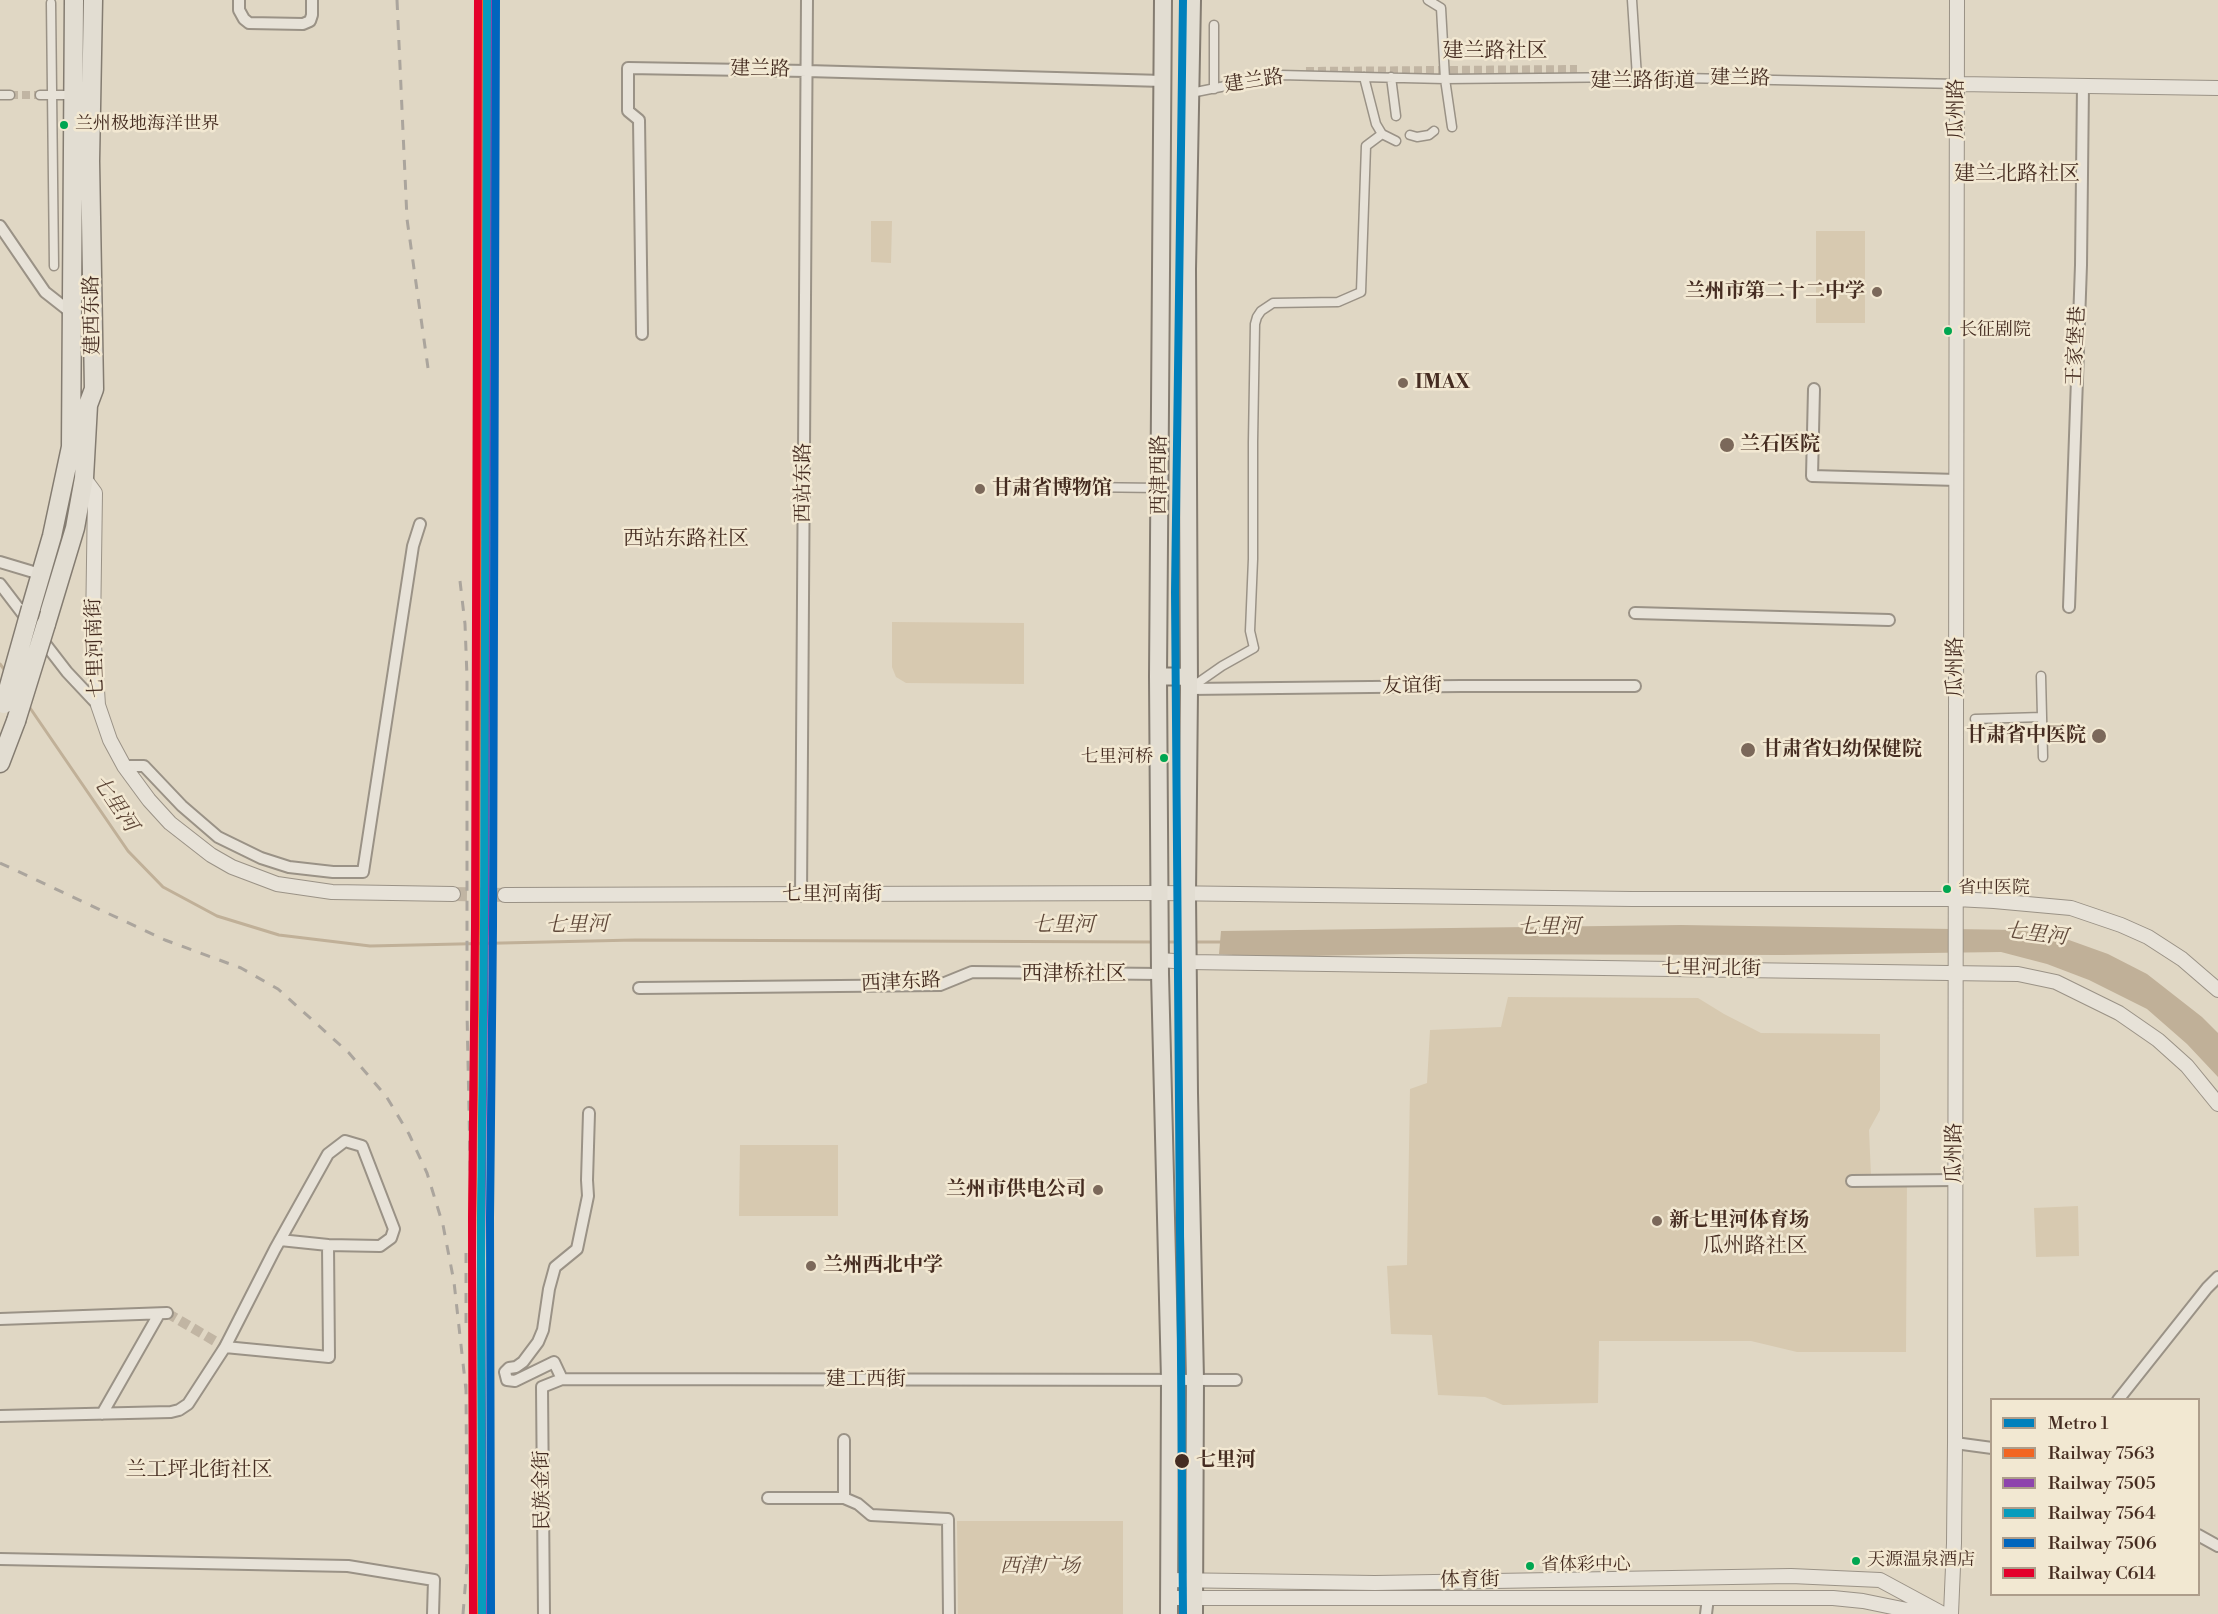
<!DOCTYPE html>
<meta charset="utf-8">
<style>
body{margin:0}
#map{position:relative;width:2218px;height:1614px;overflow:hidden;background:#e0d7c4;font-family:"Libre Bodoni",serif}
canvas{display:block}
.legend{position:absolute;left:1990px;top:1398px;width:210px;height:198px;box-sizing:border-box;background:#f2e8d2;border:2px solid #ad9d8b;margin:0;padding:8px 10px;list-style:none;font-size:18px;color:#452c21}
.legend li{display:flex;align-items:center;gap:12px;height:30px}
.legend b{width:30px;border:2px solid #ad9d8b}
</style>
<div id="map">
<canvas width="2218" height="1614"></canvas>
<ul class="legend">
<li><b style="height:8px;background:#0080bc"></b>Metro 1</li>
<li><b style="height:8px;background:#f26522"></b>Railway 7563</li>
<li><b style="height:8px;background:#8e44ad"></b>Railway 7505</li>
<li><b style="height:8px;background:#079cbd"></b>Railway 7564</li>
<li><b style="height:8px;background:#0065bd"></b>Railway 7506</li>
<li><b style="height:8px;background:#e4002b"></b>Railway C614</li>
</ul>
</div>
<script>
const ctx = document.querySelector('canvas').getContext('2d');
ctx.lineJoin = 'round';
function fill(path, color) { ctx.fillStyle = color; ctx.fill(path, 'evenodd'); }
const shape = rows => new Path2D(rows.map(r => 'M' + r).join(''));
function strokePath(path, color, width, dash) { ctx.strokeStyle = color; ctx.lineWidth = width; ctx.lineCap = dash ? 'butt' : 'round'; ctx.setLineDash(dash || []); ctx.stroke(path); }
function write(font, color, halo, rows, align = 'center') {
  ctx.font = font + ' "Libre Bodoni","Noto Serif SC",serif'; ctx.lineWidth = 5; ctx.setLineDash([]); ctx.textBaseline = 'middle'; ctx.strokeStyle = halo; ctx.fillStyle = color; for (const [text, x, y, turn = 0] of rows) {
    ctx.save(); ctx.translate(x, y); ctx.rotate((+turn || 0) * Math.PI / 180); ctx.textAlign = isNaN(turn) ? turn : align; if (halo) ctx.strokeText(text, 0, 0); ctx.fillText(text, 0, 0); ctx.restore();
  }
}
fill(shape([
 [871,221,892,221,891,263,871,262],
 [1816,231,1865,231,1865,323,1816,323],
 [892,622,1024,623,1024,684,906,683,896,677,892,667],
 [1508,997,1698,998,1724,1014,1761,1033,1880,1034,1880,1110,1869,1130,1871,1176,1907,1176,1906,1352,1797,1352,1751,1341,1599,1341,1598,1403,1503,1405,1485,1397,1438,1395,1432,1335,1391,1334,1387,1266,1407,1265,1410,1089,1427,1083,1430,1030,1501,1027],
 [740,1145,838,1145,838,1216,739,1216],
 [2078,1206,2079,1256,2036,1257,2034,1208],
 [957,1521,1123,1521,1123,1614,958,1614]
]), '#d7c9b0');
fill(shape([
 [1681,925,2020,930,2069,940,2108,954,2147,974,2202,1017,2218,1033,2218,1077,2187,1044,2147,1009,2089,980,2047,964,2001,952,1782,955,1406,954,1263,957,1219,954,1221,931]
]), '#c0b098');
strokePath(shape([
 [0,664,6,672],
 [28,705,128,851,163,887,217,916,279,935,370,946,635,940,1154,942],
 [1167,942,1181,942],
 [1194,942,1223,942]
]), '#c0b098', 3);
strokePath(shape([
 [1306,71,1577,69],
 [10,95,40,95]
]), '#c1b5a3', 8, [8, 4]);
strokePath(shape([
 [167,1313,225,1347]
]), '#c1b5a3', 10, [10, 5]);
strokePath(shape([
 [453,894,505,895]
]), '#c1b5a3', 14, [14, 7]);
const pedestrian = shape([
 [1428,0,1441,8,1445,79,1452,127],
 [1632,0,1637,77],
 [51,3,54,266],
 [1214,25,1214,89],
 [1364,77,1376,124,1382,134,1396,141],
 [1391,77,1396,116],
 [1191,93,1280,75,1445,79,1637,77,1958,84],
 [0,95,10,95],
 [40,95,74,95],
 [1410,135,1417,137,1429,135,1434,131],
 [1081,487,1160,488],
 [2041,676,2043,757],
 [1189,689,1222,666,1254,648,1250,631,1253,559,1253,442,1255,324,1257,317,1261,311,1273,303,1338,302,1361,292,1366,146,1382,134],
 [1975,719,2042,717]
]);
const minor = shape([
 [239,0,239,10,244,19,249,23,303,24,310,21,312,15,312,0],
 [0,226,45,292,73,314],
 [642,334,639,120,628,111,628,68,807,71,1163,81],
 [1814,389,1812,476,1957,480],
 [0,562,40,574],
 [0,584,29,622],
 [2069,607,2081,265,2083,85],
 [1635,613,1889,620],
 [40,637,67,672,98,705],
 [1189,689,1461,686,1635,686],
 [124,766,144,766,182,806,218,837,261,858,289,867,333,872,363,872,413,546,420,524],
 [801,896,807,0],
 [639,988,940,985,972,972,1160,974],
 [1852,1181,1955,1180],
 [280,1240,328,1245],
 [0,1319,167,1313],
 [562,1379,554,1362,515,1381,507,1380,505,1372,509,1368,516,1367,523,1362,538,1342,543,1330,549,1289,555,1267,577,1249,588,1196,587,1180,589,1113],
 [2118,1400,2207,1288,2218,1277],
 [102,1414,159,1314],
 [0,1416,171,1412,179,1410,188,1404,225,1347,329,1357,328,1245,380,1246,391,1238,394,1229,362,1146,345,1141,328,1154,275,1249,225,1347],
 [844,1440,844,1498],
 [1955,1443,1992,1448],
 [768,1498,844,1498,858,1504,871,1515,948,1519,949,1614],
 [2198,1535,2218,1546],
 [0,1559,348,1566,434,1580,433,1614],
 [544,1614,542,1387,562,1379,1236,1380],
 [1706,1614,1708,1598]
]);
const tertiary = shape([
 [1958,84,2218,88],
 [84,478,95,493,93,630,98,705,110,740,124,766,149,800,170,823,211,855,232,867,277,884,332,892,453,894],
 [505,895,1160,893,1632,899,1956,899,1994,901,2071,908,2121,925,2148,937,2182,959,2218,990],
 [1160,960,1188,962,2018,974,2056,982,2119,1013,2158,1040,2187,1066,2218,1104],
 [1169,1580,1375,1583,1791,1576,1880,1580,1943,1614],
 [1169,1598,1833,1598,1863,1601,1927,1614],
 [1951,1614,1954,1543,1955,1443,1957,0]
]);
const primary = shape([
 [1163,0,1158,676,1160,974,1170,1380,1169,1614],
 [1192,0,1187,269,1189,689,1187,895,1189,1093,1195,1380,1194,1614],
 [1158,676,1189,677]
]);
const trunk = shape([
 [31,608,52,536,71,447,74,0],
 [46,624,75,528,84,478,88,405,94,389,90,161,93,0],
 [0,763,16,721]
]);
strokePath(pedestrian, '#9a9286', 11);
strokePath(minor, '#9a9286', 14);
strokePath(tertiary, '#9a9286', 16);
strokePath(primary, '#847c71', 20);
strokePath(trunk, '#847c71', 21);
strokePath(pedestrian, '#e7e2d8', 8);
strokePath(minor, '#e7e2d8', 10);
strokePath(tertiary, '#e7e2d8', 14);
strokePath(primary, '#e2ddd2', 16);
strokePath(trunk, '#e2ddd2', 18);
strokePath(shape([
 [397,0,407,219,428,368],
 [460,581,465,624,467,677,467,1012,472,1258],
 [0,863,165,940,241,968,278,989,349,1053,386,1096,409,1134,427,1173,443,1225,454,1282,466,1390],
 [466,1323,466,1248],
 [463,1614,467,1564,466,1383]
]), '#aba59d', 3, [10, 10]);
const trunkBridge = shape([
 [4,704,31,608],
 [16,721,46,624]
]);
strokePath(trunkBridge, '#847c71', 21, []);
strokePath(trunkBridge, '#e2ddd2', 18);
strokePath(shape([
 [474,1614,472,1258,476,926,480,0]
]), '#f26522', 8);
strokePath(shape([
 [483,1614,481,1258,485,926,489,0]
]), '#8e44ad', 8);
strokePath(shape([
 [482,1614,481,1217,484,927,487,0]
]), '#079cbd', 8);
strokePath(shape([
 [491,1614,490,1217,493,927,496,0]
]), '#0065bd', 8);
strokePath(shape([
 [473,1614,472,1217,475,927,478,0]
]), '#e4002b', 8);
strokePath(shape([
 [1183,0,1175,592,1183,1614]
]), '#0080bc', 8);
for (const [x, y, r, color] of [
 [64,125,5,"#00a651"],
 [1877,292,6,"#7b685a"],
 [1948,331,5,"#00a651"],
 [1403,383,6,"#7b685a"],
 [1727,445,8,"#7b685a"],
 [980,489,6,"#7b685a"],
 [2099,736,8,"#7b685a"],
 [1748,750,8,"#7b685a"],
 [1164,758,5,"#00a651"],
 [1947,889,5,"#00a651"],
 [1098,1190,6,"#7b685a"],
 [1657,1221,6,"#7b685a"],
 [811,1266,6,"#7b685a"],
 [1182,1461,8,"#452c21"],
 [1856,1561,5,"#00a651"],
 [1530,1566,5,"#00a651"]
]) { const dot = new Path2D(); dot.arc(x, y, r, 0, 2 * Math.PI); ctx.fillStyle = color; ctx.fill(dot); strokePath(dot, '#f2e8d2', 2); }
write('18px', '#452c21', '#f2e8d2', [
 ["兰州极地海洋世界",75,125],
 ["长征剧院",1959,331],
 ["七里河桥",1153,758,"right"],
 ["省中医院",1958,889],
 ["天源温泉酒店",1867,1561],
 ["省体彩中心",1541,1566]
], 'left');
write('20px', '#452c21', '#f2e8d2', [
 ["建兰路",760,70,1],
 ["建兰路",1740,79,1],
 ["建兰路",1254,82,-9],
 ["瓜州路",1957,109,-90],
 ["建西东路",93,315,-91],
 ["王家堡巷",2077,346,-87],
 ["西津西路",1160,475,-90],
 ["西站东路",804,483,-90],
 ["七里河南街",96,648,-92],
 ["瓜州路",1956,667,-90],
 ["友谊街",1412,687,-1],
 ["七里河南街",832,895],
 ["七里河北街",1711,969,1],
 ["西津东路",901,983,-3],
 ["瓜州路",1955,1153,-90],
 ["建工西街",866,1380],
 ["民族金街",543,1490,-91],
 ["体育街",1470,1581,-1]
]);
write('bold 20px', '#452c21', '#f2e8d2', [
 ["兰州市第二十二中学",1865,292,"right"],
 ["IMAX",1415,383],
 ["兰石医院",1740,445],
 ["甘肃省博物馆",992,489],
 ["甘肃省中医院",2086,736,"right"],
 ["甘肃省妇幼保健院",1762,750],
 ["兰州市供电公司",1086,1190,"right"],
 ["新七里河体育场",1669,1221],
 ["兰州西北中学",823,1266]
], 'left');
write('bold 20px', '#452c21', '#f2e8d2', [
 ["七里河",1196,1461]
], 'left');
write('italic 20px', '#61493a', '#f2e8d2', [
 ["西津广场",1040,1567]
]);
write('21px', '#452c21', '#f2e8d2', [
 ["建兰路社区",1495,52],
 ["建兰路街道",1643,82],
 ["建兰北路社区",2017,175],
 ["西站东路社区",686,540],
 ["西津桥社区",1074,975],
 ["瓜州路社区",1755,1247],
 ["兰工坪北街社区",199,1471]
]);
write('italic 21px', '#60493a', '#f2e8d2', [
 ["七里河",114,804,56],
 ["七里河",577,926,-1],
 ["七里河",1063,926],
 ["七里河",1549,928],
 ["七里河",2036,935,7]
]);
</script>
